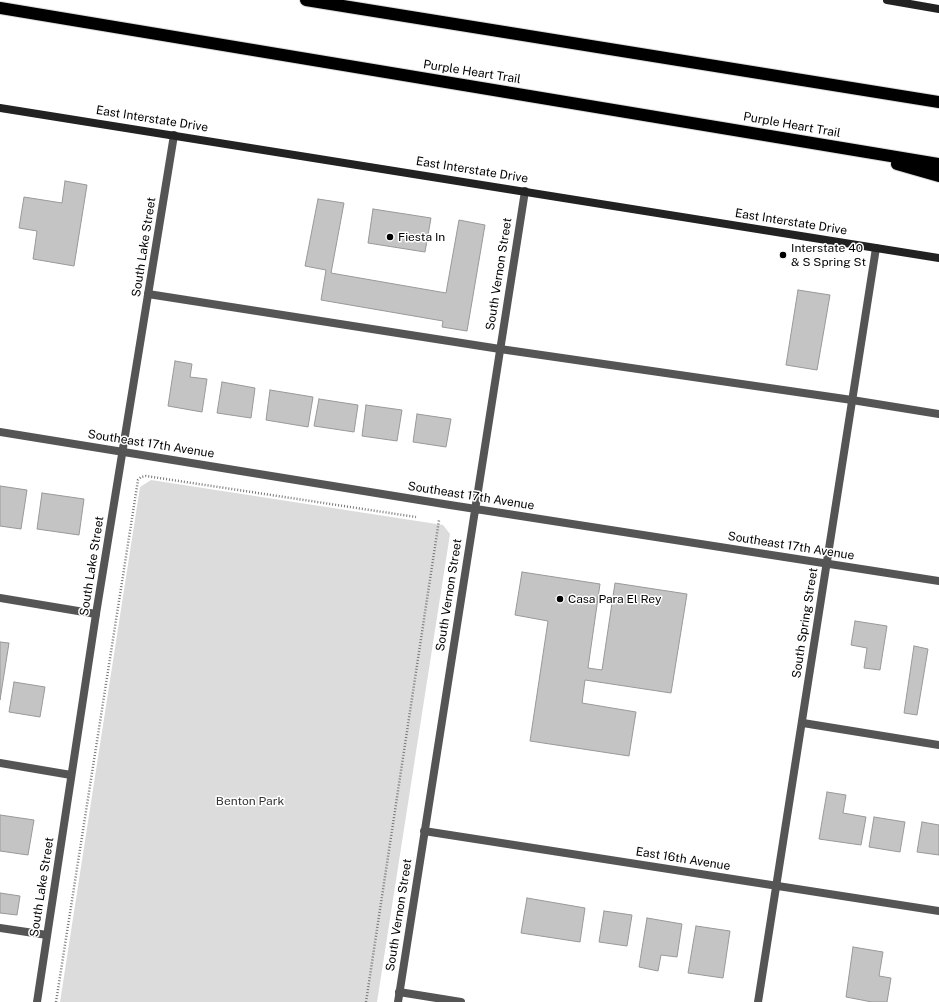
<!DOCTYPE html>
<style>
body{margin:0}
canvas{display:block;background:#fff}
</style>
<canvas width="939" height="1002"></canvas>
<script>
const ctx = document.querySelector('canvas').getContext('2d');
ctx.lineJoin = 'round';
function fill(path, color) { ctx.fillStyle = color; ctx.fill(path, 'evenodd'); }
const shape = rows => new Path2D(rows.map(r => 'M' + r).join(''));
function strokePath(path, color, width, dash) { ctx.strokeStyle = color; ctx.lineWidth = width; ctx.lineCap = dash ? 'butt' : 'round'; ctx.setLineDash(dash || []); ctx.stroke(path); }
function write(font, color, halo, rows, align = 'center') {
  ctx.font = font + ' "Public Sans",sans-serif'; ctx.lineWidth = 3; ctx.setLineDash([]); ctx.textBaseline = 'middle'; ctx.strokeStyle = halo; ctx.fillStyle = color; for (const [text, x, y, turn = 0] of rows) {
    ctx.save(); ctx.translate(x, y); ctx.rotate((+turn || 0) * Math.PI / 180); ctx.textAlign = isNaN(turn) ? turn : align; if (halo) ctx.strokeText(text, 0, 0); ctx.fillText(text, 0, 0); ctx.restore();
  }
}
fill(shape([
 [151,480,443,525,450,534,377,1002,60,1002,140,487]
]), '#dcdcdc');
const building = shape([
 [65,181,87,185,74,266,33,259,37,231,19,228,24,197,62,203,65,181],
 [318,199,344,203,331,273,446,293,459,220,485,225,467,331,442,327,443,321,321,300,326,270,305,266,318,199],
 [373,209,431,218,425,252,368,243,373,209],
 [798,290,830,295,817,370,786,365,798,290],
 [175,361,192,364,190,377,207,379,202,412,168,406,175,361],
 [222,382,255,388,251,418,217,413,222,382],
 [270,390,313,397,308,427,266,420,270,390],
 [319,399,358,405,354,432,314,426,319,399],
 [366,405,402,410,397,441,362,436,366,405],
 [417,414,451,419,446,447,413,442,417,414],
 [0,486,27,490,21,529,0,526,0,486],
 [42,493,84,499,79,535,37,529,42,493],
 [522,572,600,584,588,668,602,670,615,583,687,594,671,693,585,680,582,703,636,712,629,756,530,741,548,621,515,615,522,572],
 [855,621,887,626,880,670,864,668,867,648,851,645,855,621],
 [0,642,9,643,0,700,0,642],
 [914,646,928,649,917,715,904,713,914,646],
 [14,682,45,687,40,717,9,712,14,682],
 [827,792,846,795,843,813,866,817,861,845,819,839,827,792],
 [0,815,34,820,28,855,0,851,0,815],
 [874,817,905,822,900,852,869,847,874,817],
 [922,822,939,825,939,855,917,852,922,822],
 [0,893,20,896,17,915,0,913,0,893],
 [527,898,585,908,580,942,521,933,527,898],
 [604,911,632,915,627,946,599,942,604,911],
 [647,918,682,924,677,957,661,955,658,971,639,967,647,918],
 [696,926,730,931,723,978,688,973,696,926],
 [853,947,883,952,879,976,891,978,887,1002,872,1002,846,997,853,947]
]);
fill(building, '#c4c4c4');
strokePath(building, '#999', 1);
const highway = shape([
 [306,0,939,102],
 [0,8,939,164],
 [897,164,939,176]
]);
strokePath(highway, '#dbdbdb', 14);
strokePath(shape([
 [56,1002,138,480,141,477,146,476,416,517],
 [366,1002,439,520]
]), '#777', 2.5, [1, 2]);
strokePath(shape([
 [148,294,500,349,852,400,939,414],
 [0,598,96,614],
 [803,723,939,745],
 [0,928,47,935],
 [399,992,461,1002]
]), '#555', 8);
strokePath(shape([
 [0,432,450,505,939,581],
 [0,763,71,775],
 [424,831,939,911],
 [37,1002,96,614,174,135],
 [398,1002,525,191],
 [758,1002,876,248]
]), '#555', 8);
strokePath(shape([
 [887,0,939,9],
 [0,108,939,258]
]), '#222', 8);
strokePath(highway, '#000', 12);
for (const [x, y, r, color] of [
 [390,237,4,"#000"],
 [783,255,4,"#000"],
 [560,599,4,"#000"]
]) { const dot = new Path2D(); dot.arc(x, y, r, 0, 2 * Math.PI); ctx.fillStyle = color; ctx.fill(dot); strokePath(dot, '#fff', 1.5); }
write('12px', '#000', '#fff', [
 ["Purple Heart Trail",472,72,9],
 ["East Interstate Drive",152,119,9],
 ["Purple Heart Trail",792,125,10],
 ["East Interstate Drive",472,170,9],
 ["East Interstate Drive",791,222,9],
 ["South Lake Street",144,247,-81],
 ["South Vernon Street",499,274,-81],
 ["Southeast 17th Avenue",151,444,9],
 ["Southeast 17th Avenue",471,496,9],
 ["Southeast 17th Avenue",791,546,9],
 ["South Lake Street",92,566,-81],
 ["South Vernon Street",449,595,-81],
 ["South Spring Street",805,623,-81],
 ["East 16th Avenue",683,859,9],
 ["South Lake Street",42,887,-81],
 ["South Vernon Street",399,915,-81]
]);
write('12px', '#000', '#fff', [
 ["Fiesta In",398,237],
 ["Interstate 40",791,248],
 ["& S Spring St",791,262],
 ["Casa Para El Rey",568,599]
], 'left');
write('12px', '#333', '#fff', [
 ["Benton Park",250,801]
]);
</script>
